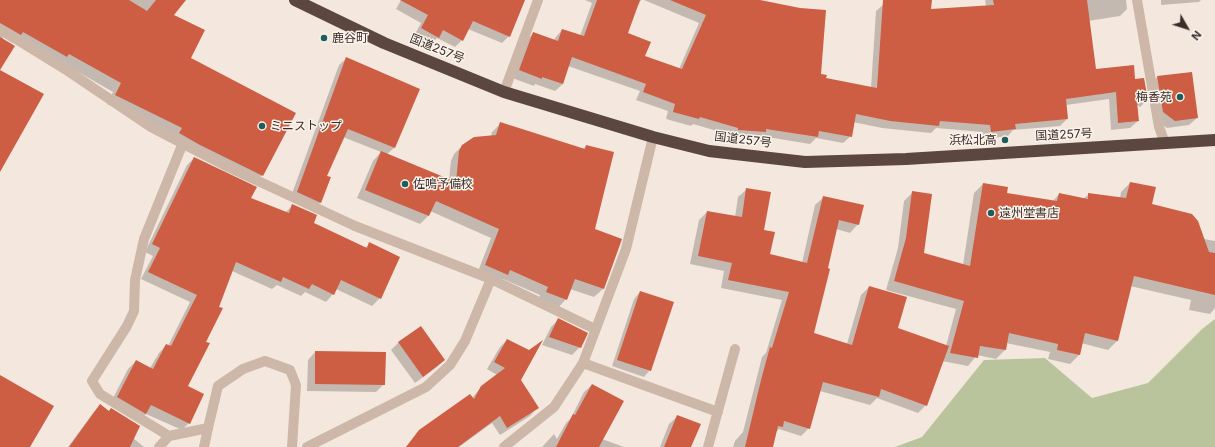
<!DOCTYPE html>
<meta charset="utf-8">
<style>
body{margin:0}
#map{position:relative;width:1215px;height:447px;overflow:hidden;background:#f4e8de;font-family:Inter,sans-serif}
canvas{display:block}
.north{position:absolute;left:1167px;top:8px;width:40px;height:40px;-webkit-text-stroke:3px #fbf3eb;paint-order:stroke;rotate:129deg;font-size:11px;font-weight:700;line-height:16px;text-align:center;color:#3a2d29}
.north::after{content:'';display:block;margin:auto;width:14px;height:18px;background:#3a2d29;clip-path:polygon(50% 0,100% 100%,50% 72%,0 100%)}
</style>
<div id="map">
<canvas width="1215" height="447"></canvas>
<div class="north">N</div>
</div>
<script>
const ctx = document.querySelector('canvas').getContext('2d');
ctx.lineJoin = 'round';
function fill(path, color) { ctx.fillStyle = color; ctx.fill(path, 'evenodd'); }
const shape = rows => new Path2D(rows.map(r => 'M' + r).join(''));
function strokePath(path, color, width, dash) { ctx.strokeStyle = color; ctx.lineWidth = width; ctx.lineCap = dash ? 'butt' : 'round'; ctx.setLineDash(dash || []); ctx.stroke(path); }
function write(font, color, halo, rows, align = 'center') {
  ctx.font = font + ' Inter,"Noto Sans JP",sans-serif'; ctx.lineWidth = 3; ctx.setLineDash([]); ctx.textBaseline = 'middle'; ctx.strokeStyle = halo; ctx.fillStyle = color; for (const [text, x, y, turn = 0] of rows) {
    ctx.save(); ctx.translate(x, y); ctx.rotate((+turn || 0) * Math.PI / 180); ctx.textAlign = isNaN(turn) ? turn : align; if (halo) ctx.strokeText(text, 0, 0); ctx.fillText(text, 0, 0); ctx.restore();
  }
}
fill(shape([
 [1215,319,1215,447,895,447,922,437,984,360,1045,358,1092,398,1148,383,1202,329]
]), '#b9c49d');
fill(shape([
 [0,0,184,0,172,15,190,59,262,175,253,184,174,137,107,104,113,92,61,62,14,41,12,43,3,37,0,68],
 [401,0,524,0,509,36,502,43,468,29,462,40,455,47,437,38,431,44,414,36,421,23,396,9],
 [585,0,641,0,635,11,627,33,643,57,679,69,699,23,644,0,761,0,761,1,820,75,825,79,871,88,876,11,884,4,893,0,931,0,930,11,986,6,985,0,1126,0,1127,9,1120,16,1088,21,1095,70,1134,80,1143,79,1147,100,1140,107,1136,104,1138,121,1130,128,1111,130,1109,99,1066,105,1067,119,1060,126,1013,130,1008,136,984,139,983,132,936,128,931,133,882,128,853,122,851,136,843,143,816,138,810,144,761,136,758,139,731,137,731,135,693,124,691,126,666,119,668,111,636,100,640,91,568,66,563,84,555,91,535,84,534,86,512,78,526,40,534,33,554,40,555,38,562,30,580,36,592,3],
 [1161,0,1201,0,1199,2,1161,5],
 [347,58,418,89,394,148,387,154,449,180,451,161,454,154,463,145,491,136,492,132,501,123,583,149,586,146,593,230,603,289,594,297,570,289,566,299,558,308,538,301,540,295,503,279,499,283,477,274,491,238,430,211,428,216,420,224,357,198,373,161,381,152,343,137,325,176,320,203,313,210,290,199,339,65],
 [1157,77,1197,118,1189,125,1167,128,1156,120,1150,85],
 [194,158,249,199,285,213,293,205,313,224,365,248,370,243,380,298,372,306,336,289,333,294,326,302,305,292,301,296,277,285,272,289,232,271,205,342,187,387,189,423,182,430,146,414,138,421,110,404,128,369,136,361,150,368,159,353,166,345,168,346,190,302,141,279,153,256,145,252,187,165],
 [1130,183,1151,205,1204,239,1215,241,1215,308,1210,314,1189,310,1191,300,1130,286,1117,341,1108,350,1081,343,1079,355,1070,364,1048,359,1050,352,1006,343,1005,350,996,359,977,355,968,366,942,361,926,405,918,413,877,398,870,405,820,391,809,428,801,436,779,429,776,432,772,447,733,447,735,441,743,432,762,357,766,353,782,300,721,288,724,271,690,264,699,220,707,212,735,217,738,197,747,189,763,231,769,255,802,263,815,205,824,197,858,224,850,233,836,229,813,333,847,344,861,295,869,287,897,329,946,346,956,309,886,290,898,248,904,201,913,192,923,254,963,265,974,193,983,184,1006,194,1052,202,1059,194,1083,199,1089,194,1120,198,1121,192],
 [640,292,650,370,644,377,612,366,634,299],
 [558,320,580,347,572,355,542,345,551,327],
 [420,327,444,360,437,367,415,383,391,350,398,343],
 [507,340,520,380,537,408,530,416,500,435,492,423,459,447,406,447,420,431,472,398,482,386,497,375,487,369,500,347],
 [315,352,384,384,376,392,307,391,308,360],
 [592,385,602,439,624,447,542,447,554,434,557,439,566,423,571,418,584,392],
 [100,406,133,438,144,447,68,447,93,413],
 [678,416,690,447,660,447,669,424]
]), '#0003');
fill(shape([
 [0,0,129,0,147,11,156,0,186,0,174,15,205,30,191,58,296,113,263,176,200,145,179,133,182,128,115,95,121,83,69,54,67,57,23,32,21,35,0,23],
 [400,0,525,0,510,37,473,21,463,41,443,30,439,38,421,28,428,15],
 [597,0,640,0,628,33,651,42,645,56,682,69,706,15,670,0,760,0,800,8,826,10,821,74,827,75,826,78,877,88,883,0,932,0,931,9,994,5,993,0,1087,0,1096,69,1134,65,1135,79,1144,78,1148,100,1136,92,1139,121,1118,123,1116,92,1066,99,1068,119,1015,124,1016,129,991,132,990,125,940,121,939,126,890,121,856,114,852,137,819,131,818,137,766,129,766,132,738,130,738,128,700,117,699,119,673,112,675,104,643,92,646,84,572,57,563,84,542,77,542,79,519,70,533,32,558,41,562,29,584,36],
 [0,37,15,46,0,70],
 [346,57,420,89,395,148,348,129,327,176,331,177,321,203,297,192],
 [0,70,44,94,0,172],
 [1192,72,1198,118,1175,121,1163,112,1157,76],
 [500,122,585,149,586,145,614,152,595,229,622,239,604,289,575,279,567,300,546,292,548,287,510,270,508,275,485,265,499,229,436,201,429,216,365,190,381,151,456,182,459,151,462,145,474,137,496,135],
 [194,157,257,187,251,198,289,213,292,204,317,215,314,223,367,248,369,242,400,257,381,299,341,280,334,295,312,284,309,289,283,277,281,282,236,262,219,307,223,308,206,342,210,343,188,386,204,394,190,424,151,405,146,414,117,397,136,360,153,369,166,344,171,346,197,295,148,272,160,248,152,244],
 [1130,182,1156,187,1152,204,1192,214,1198,221,1209,252,1215,253,1215,295,1134,276,1118,341,1085,333,1080,355,1057,350,1058,344,1009,333,1006,350,980,346,978,358,950,353,964,301,894,281,906,238,912,191,932,194,924,253,970,266,983,183,1008,187,1007,193,1057,201,1059,193,1088,199,1088,193,1126,198],
 [746,188,771,192,764,230,775,232,770,254,807,263,823,196,864,205,859,225,839,220,828,268,830,269,814,333,852,345,869,286,907,297,898,328,949,346,927,406,881,389,879,397,823,382,810,429,784,421,783,427,778,426,773,447,745,447,761,380,770,347,772,348,789,292,728,280,732,263,698,256,707,211,742,217],
 [640,291,674,302,651,371,617,360],
 [558,318,588,333,581,348,549,337],
 [421,326,445,360,423,377,398,342],
 [507,339,529,350,543,340,521,380,539,408,507,428,500,416,458,447,406,447,419,430,470,394,474,399,481,386,505,368,494,362],
 [315,351,386,352,385,385,315,384],
 [0,375,54,406,30,447,0,447],
 [592,384,624,401,599,447,556,447,573,414,575,415],
 [100,404,109,411,111,408,140,426,130,447,69,447],
 [677,415,701,424,691,447,664,447]
]), '#cd5d43');
strokePath(shape([
 [504,92,538,0],
 [355,226,491,279,595,329],
 [204,447,208,428]
]), '#cdb7a9', 10);
strokePath(shape([
 [1137,0,1159,127,1165,143],
 [0,29,68,71,151,127,228,167,355,226],
 [583,363,718,412],
 [169,436,100,394,92,381,127,326,134,311,135,280,144,239,183,143],
 [159,447,169,436,208,428,218,386,243,369,265,361,290,370,296,385,292,447],
 [307,447,426,387,450,365,465,341,491,279],
 [504,447,554,407,583,363,626,249,653,137],
 [708,447,735,349]
]), '#cdb7a9', 10);
strokePath(shape([
 [295,0,384,43,504,92,653,137,709,151,805,162,906,159,1215,140]
]), '#5b4740', 12);
for (const [x, y, r, color] of [
 [324,38,4,"#1c5e5e"],
 [1180,97,4,"#1c5e5e"],
 [262,126,4,"#1c5e5e"],
 [1005,140,4,"#1c5e5e"],
 [405,184,4,"#1c5e5e"],
 [991,213,4,"#1c5e5e"]
]) { const dot = new Path2D(); dot.arc(x, y, r, 0, 2 * Math.PI); ctx.fillStyle = color; ctx.fill(dot); strokePath(dot, '#fbf3eb', 1.5); }
write('12px', '#3a2d29', '#fbf3eb', [
 ["鹿谷町",332,38],
 ["梅香苑",1172,97,"right"],
 ["ミニストップ",270,126],
 ["浜松北高",997,140,"right"],
 ["佐鳴予備校",413,184],
 ["遠州堂書店",999,213]
], 'left');
write('12px', '#3a2d29', '#fbf3eb', [
 ["国道257号",437,49,22],
 ["国道257号",1064,135,-3],
 ["国道257号",743,140,7]
]);
</script>
